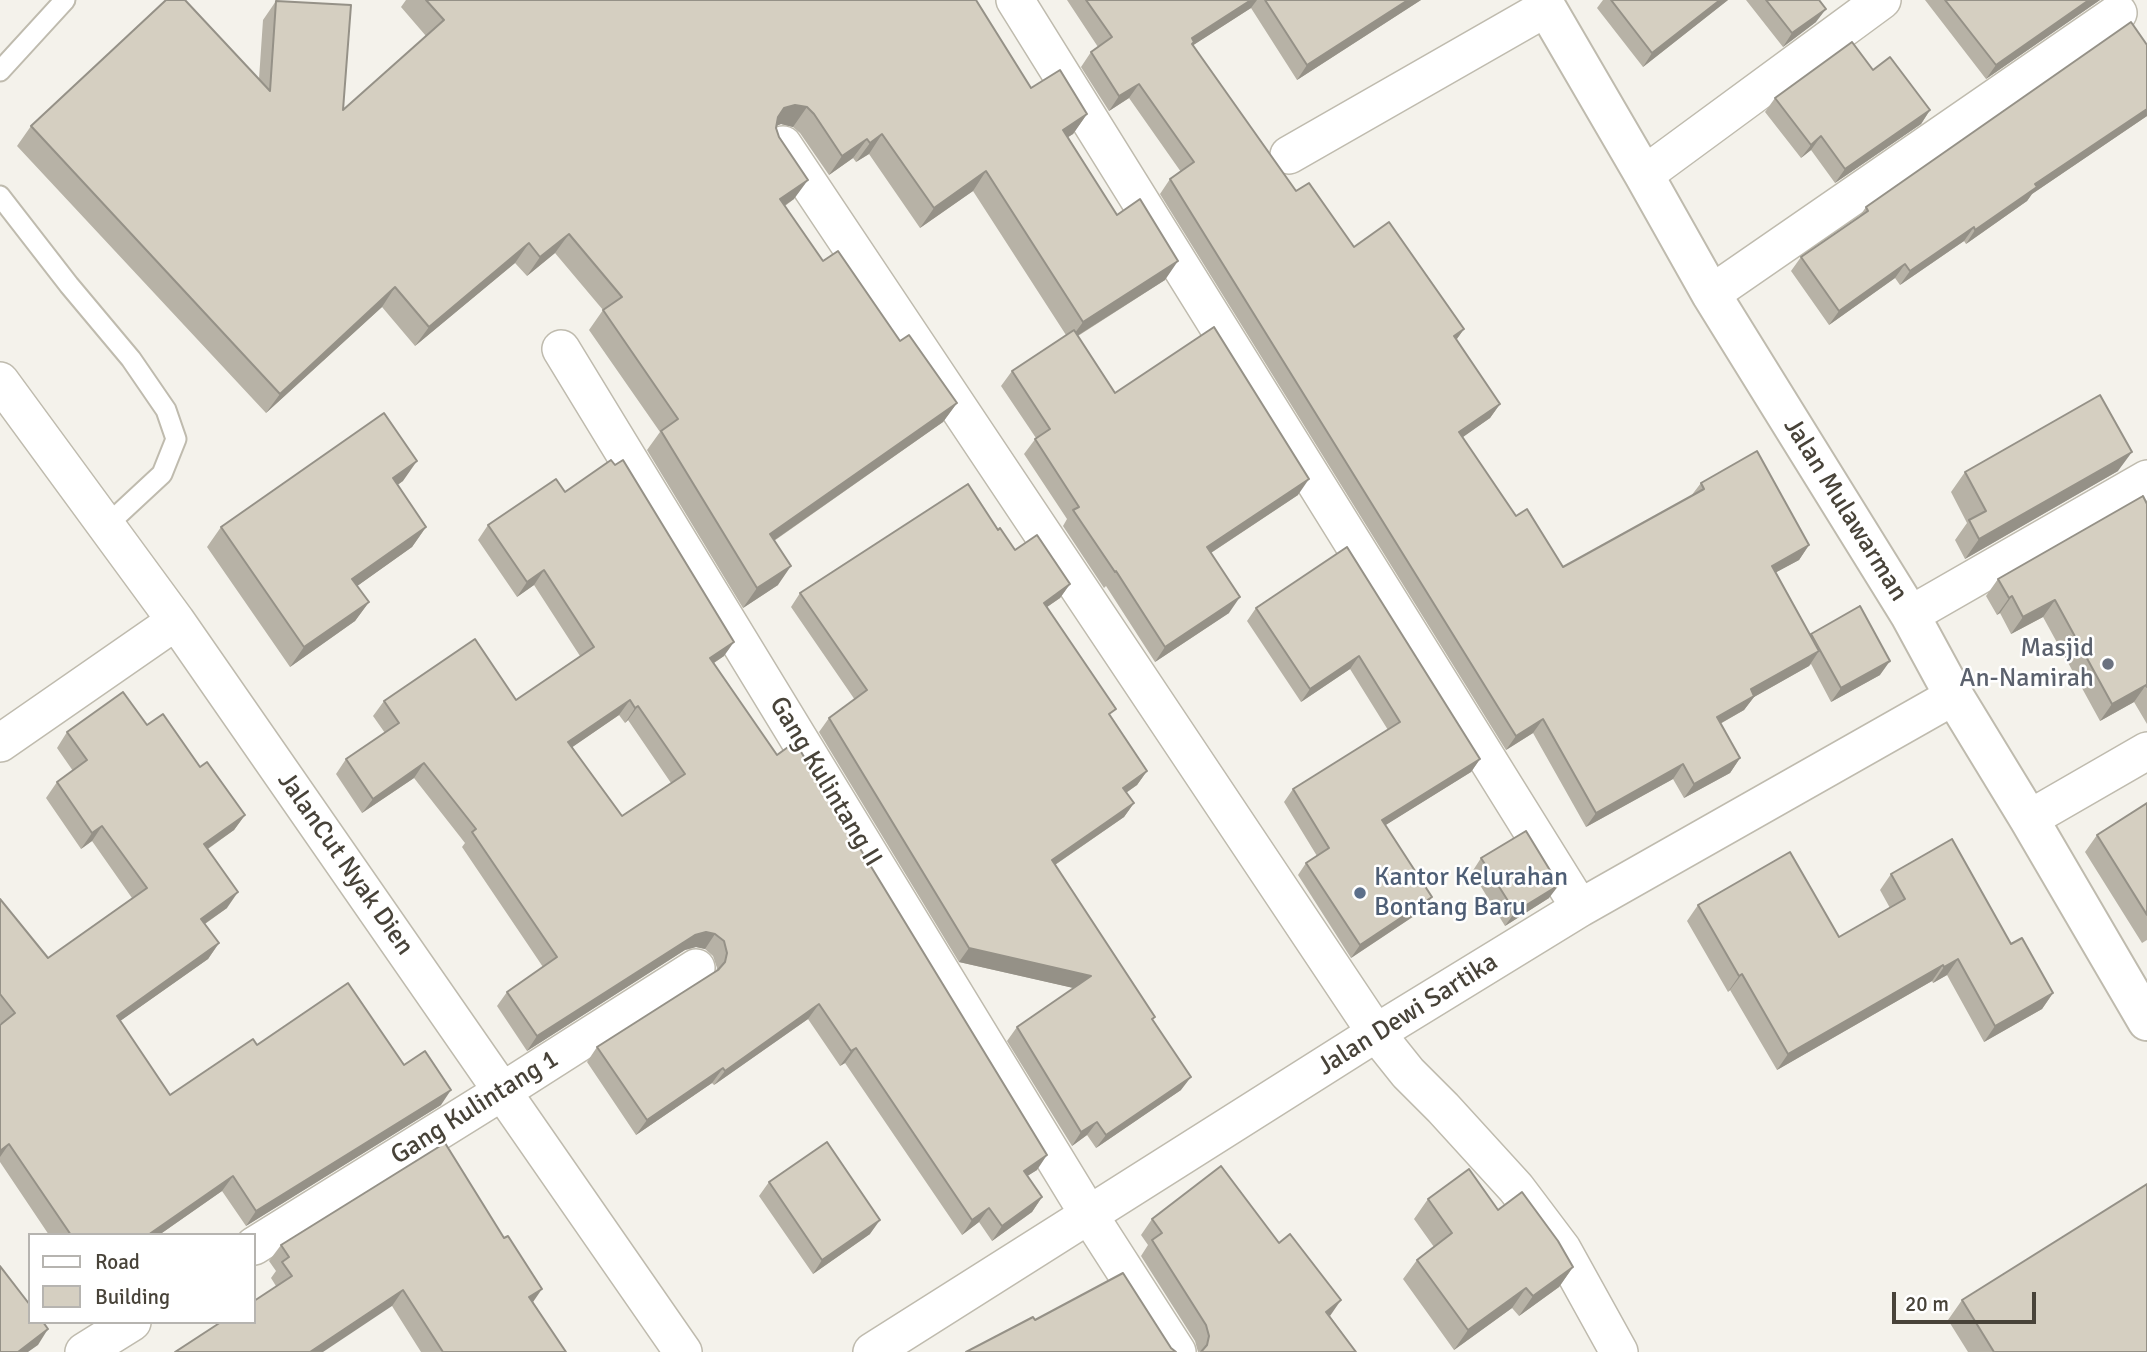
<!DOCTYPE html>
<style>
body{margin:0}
#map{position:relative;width:2147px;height:1352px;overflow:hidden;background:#f4f2eb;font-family:Signika,sans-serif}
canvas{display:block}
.legend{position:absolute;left:28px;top:1233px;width:228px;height:91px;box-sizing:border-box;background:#fff;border:2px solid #b6b4b0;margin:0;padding:9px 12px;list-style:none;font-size:21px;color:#484339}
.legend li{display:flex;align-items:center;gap:14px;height:35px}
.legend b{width:35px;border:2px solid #b6b4b0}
.scale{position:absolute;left:1892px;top:1292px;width:144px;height:32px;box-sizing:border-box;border:4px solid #484339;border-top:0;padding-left:9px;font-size:21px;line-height:24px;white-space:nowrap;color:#484339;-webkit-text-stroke:5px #fff;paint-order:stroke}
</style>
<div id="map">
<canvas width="2147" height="1352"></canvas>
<ul class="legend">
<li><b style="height:9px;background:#fff"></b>Road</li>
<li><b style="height:19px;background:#d5cfc1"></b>Building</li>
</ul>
<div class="scale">20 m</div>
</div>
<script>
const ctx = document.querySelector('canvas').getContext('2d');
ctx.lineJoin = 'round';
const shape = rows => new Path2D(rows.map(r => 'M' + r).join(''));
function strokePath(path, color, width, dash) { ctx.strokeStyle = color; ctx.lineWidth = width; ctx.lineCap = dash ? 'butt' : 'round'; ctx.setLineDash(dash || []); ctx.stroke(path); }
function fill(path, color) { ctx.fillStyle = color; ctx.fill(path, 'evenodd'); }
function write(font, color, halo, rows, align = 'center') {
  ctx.font = font + ' Signika,sans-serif'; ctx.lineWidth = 5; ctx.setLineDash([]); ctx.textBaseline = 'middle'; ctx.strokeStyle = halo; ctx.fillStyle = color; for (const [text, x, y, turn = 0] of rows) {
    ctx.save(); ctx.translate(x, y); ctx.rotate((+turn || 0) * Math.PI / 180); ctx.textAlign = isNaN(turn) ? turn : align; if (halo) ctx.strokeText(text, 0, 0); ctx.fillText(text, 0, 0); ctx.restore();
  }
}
const service = shape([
 [0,71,65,0],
 [0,196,69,285,131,359,166,410,176,439,162,474,106,526]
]);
const minor = shape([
 [1015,0,1580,908],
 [783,145,1376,1033,1408,1073,1443,1108,1516,1188,1562,1249,1619,1352],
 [1289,155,1546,8],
 [1644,175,1882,0],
 [1711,294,2118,13],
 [561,349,1089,1215,1177,1352],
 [0,381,176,621,683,1352],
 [1910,615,2147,479],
 [0,743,176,621],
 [2029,819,2147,751],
 [254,1246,503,1091,696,968],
 [84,1352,132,1322],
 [872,1352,1376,1033,1580,908,1954,696]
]);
const tertiary = shape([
 [1542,0,1644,175,1711,294,1910,615,1954,696,2029,819,2147,1021]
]);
strokePath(service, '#bfbbae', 23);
strokePath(minor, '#bfbbae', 40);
strokePath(tertiary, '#bfbbae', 42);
strokePath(service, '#fff', 19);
strokePath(minor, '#fff', 37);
strokePath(tertiary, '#fff', 38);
fill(shape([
 [406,0,976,0,1031,88,1087,114,1073,134,1068,137,1117,215,1165,280,1078,336,1115,393,1298,495,1211,553,1229,613,1155,662,1106,586,1104,588,1063,526,1067,519,1024,454,1036,438,1001,386,1012,371,1066,335,973,191,920,228,869,154,856,162,853,158,829,175,800,133,793,127,781,124,776,126,794,199,785,206,823,261,900,341,957,403,943,422,774,541,778,585,743,608,647,450,660,432,589,330,603,310,555,253,527,276,515,263,415,346,382,307,266,413,17,146,31,126,259,79,263,20,276,1,343,110,426,36,401,7],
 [1067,0,1421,0,1297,80,1251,8,1193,45,1296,191,1354,247,1464,329,1456,340,1500,404,1490,418,1462,437,1516,516,1563,567,1691,496,1701,483,1809,545,1799,560,1776,572,1810,635,1811,634,1880,675,1831,702,1811,664,1809,666,1754,697,1744,710,1720,724,1740,758,1730,773,1684,798,1673,779,1586,827,1533,733,1506,750,1160,194,1170,179,1181,172,1129,98,1109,111,1081,67,1091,52,1098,47],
 [1603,0,1728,0,1643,67,1597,8],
 [1746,0,1819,0,1816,22,1783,47],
 [1925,0,2100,0,1986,79],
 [2147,45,2147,116,2032,194,2027,201,1966,244,1964,241,1900,285,1895,278,1829,325,1791,271,1801,257,1859,217,1866,207],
 [1873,70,1930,110,1921,124,1835,183,1811,150,1801,158,1765,112,1775,98],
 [2118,471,1965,559,1955,540,1967,523,1951,492,1965,472],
 [403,481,397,485,426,527,412,547,357,586,369,602,355,621,290,667,207,547,221,527],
 [565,492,724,656,714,663,1037,1170,1027,1176,1042,1197,1032,1212,992,1241,979,1222,962,1235,845,1063,840,1066,808,1019,714,1085,712,1083,636,1135,587,1062,597,1047,716,972,717,968,713,956,705,949,696,947,685,950,527,1051,497,1006,507,992,543,967,462,847,465,843,414,778,362,813,336,774,346,759,385,733,373,716,384,701,516,700,580,656,534,585,517,597,478,540,488,525],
 [619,715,625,723,628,720,671,783,622,816,572,747],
 [2147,504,2147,724,2134,702,2100,721,2043,617,2011,634,2000,613,1997,615,1986,596,1998,579],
 [1347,547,1480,759,1471,772,1385,825,1423,910,1351,958,1298,875,1306,863,1317,856,1284,802,1293,789,1388,730,1350,669,1301,702,1247,621,1256,608],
 [1015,550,1070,584,1060,598,1047,607,1110,717,1147,771,1137,785,1126,793,1134,803,1124,817,1055,865,1155,1017,1152,1020,1181,1090,1096,1148,1087,1135,1072,1146,1007,1041,1017,1027,1074,988,959,962,819,732,829,718,855,700,791,607,800,593],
 [147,725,200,767,245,815,234,830,208,849,227,908,205,924,219,943,208,959,120,1021,170,1095,257,1045,404,1065,441,1105,246,1226,222,1191,159,1235,49,1235,0,1162,0,1025,1,1024,0,1023,0,899,48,958,132,898,92,841,81,849,46,798,57,782,73,771,57,748,67,732],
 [2147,803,2147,940,2142,943,2085,852,2097,835],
 [1481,858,1549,898,1505,926,1472,872],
 [1891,874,2011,944,2053,993,2042,1009,1984,1042,1947,975,1933,983,1932,981,1777,1070,1730,990,1728,992,1687,921,1698,905,1839,937,1890,908,1880,890],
 [769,1182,870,1234,813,1274,759,1196],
 [1428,1199,1498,1210,1573,1267,1559,1287,1519,1316,1512,1308,1454,1350,1403,1279,1417,1260,1434,1247,1414,1219],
 [1152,1219,1330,1316,1356,1352,1198,1352,1195,1341,1141,1256,1148,1245,1141,1235],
 [281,1245,533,1302,566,1352,421,1352,392,1306,276,1286,271,1278,276,1271,269,1261],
 [1962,1300,2147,1352,1968,1352,1948,1320]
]), '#b7b2a6');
fill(shape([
 [1251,0,1257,0,1251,8,1192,46,1192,38],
 [1408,0,1421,0,1297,80,1307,65],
 [1720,0,1728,0,1643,67,1652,53],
 [2089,0,2100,0,1986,79,1996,65],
 [1826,9,1816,22,1783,47,1792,33],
 [1139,84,1129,98,1109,111,1119,96],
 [795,105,807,107,793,127,781,124,771,128,784,108],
 [2147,109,2147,116,2032,194,2027,201,1966,244,1975,230,2035,184],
 [1930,110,1921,124,1835,183,1845,169],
 [1087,114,1073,134,1049,149,1063,130],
 [882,134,869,154,856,162,870,143],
 [1821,136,1811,150,1801,158,1811,145],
 [867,139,853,158,829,175,842,156],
 [986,171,973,191,920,228,934,208],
 [808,180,794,199,766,218,780,199],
 [1974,227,1964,241,1900,285,1910,271],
 [569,234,555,253,527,276,540,257],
 [529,243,515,263,415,346,429,327],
 [1178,261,1165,280,1069,341,1083,322],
 [1905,264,1895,278,1829,325,1839,311],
 [395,287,382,307,266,413,280,394],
 [1464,329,1454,343,1454,336],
 [957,403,943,422,756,553,770,534],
 [1500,404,1490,418,1449,447,1459,432],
 [2132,452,2118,471,1965,559,1979,539],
 [417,461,403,481,379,498,393,478],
 [1309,479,1298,495,1197,562,1207,547],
 [426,527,412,547,339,599,352,579],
 [1809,545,1799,560,1762,580,1772,566],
 [791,566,778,585,743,608,757,588],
 [544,570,534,585,517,597,527,582],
 [1070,584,1060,598,1034,616,1044,603],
 [2012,596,2000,613,1997,615,2009,598],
 [1240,597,1229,613,1155,662,1165,647],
 [2055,600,2043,617,2011,634,2023,617],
 [369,602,355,621,290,667,304,647],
 [734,642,724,656,700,672,710,658],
 [1819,651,1809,666,1754,697,1744,710,1707,731,1717,717,1751,689],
 [1359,656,1350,669,1301,702,1310,689],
 [1890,661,1880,675,1831,702,1841,688],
 [2146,685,2134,702,2100,721,2112,704],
 [630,700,619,715,558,757,568,742],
 [638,706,628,720,625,723,635,708],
 [1543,719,1533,733,1506,750,1516,736],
 [1740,758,1730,773,1684,798,1694,784],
 [1480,759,1471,772,1373,833,1382,820],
 [424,763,414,778,362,813,373,799],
 [1683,764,1673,779,1586,827,1596,813],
 [1147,771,1137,785,1114,801,1123,788],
 [1134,803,1124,817,1043,873,1052,860],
 [245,815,234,830,193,859,204,844],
 [102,826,92,841,81,849,92,833],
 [1559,885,1549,898,1505,926,1515,912],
 [238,892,227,908,190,934,201,919],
 [1432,897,1423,910,1351,958,1360,945],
 [706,932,715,934,705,949,696,947,685,950,527,1051,537,1036,695,935],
 [219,943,208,959,106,1031,117,1016],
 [969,948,1091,976,1082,990,959,962],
 [1958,959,1947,975,1933,983,1944,967],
 [1943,965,1932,981,1777,1070,1788,1054],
 [1742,974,1730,990,1728,992,1739,976],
 [2053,993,2042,1009,1984,1042,1995,1026],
 [819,1004,808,1019,714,1085,725,1071],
 [856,1048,845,1063,840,1066,851,1051],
 [723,1068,712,1083,636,1135,647,1120],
 [1191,1077,1181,1090,1096,1148,1106,1135],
 [451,1090,441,1105,246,1226,256,1211],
 [1097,1122,1087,1135,1072,1146,1081,1132],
 [9,1144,0,1157,0,1151],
 [1047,1155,1037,1170,1013,1185,1024,1171],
 [233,1176,222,1191,159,1235,148,1235],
 [1042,1197,1032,1212,992,1241,1002,1226],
 [989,1208,979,1222,962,1235,972,1220],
 [880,1220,870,1234,813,1274,822,1260],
 [1573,1267,1559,1287,1519,1316,1533,1296],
 [1526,1288,1512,1308,1454,1350,1468,1330],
 [542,1289,531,1305,529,1297],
 [403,1290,392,1306,323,1352,310,1352],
 [1341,1300,1330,1316,1326,1312],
 [48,1329,38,1345,28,1352,18,1352]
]), '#959187');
const building = shape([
 [166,0,185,0,270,91,276,1,351,5,343,110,444,20,426,0,976,0,1031,88,1060,70,1087,114,1063,130,1117,215,1140,199,1178,261,1083,322,986,171,934,208,882,134,870,143,867,139,842,156,814,114,807,107,795,105,784,108,778,117,776,128,779,137,808,180,780,199,823,261,838,251,900,341,909,335,957,403,770,534,791,566,757,588,661,431,678,419,603,310,622,297,569,234,540,257,529,243,429,327,395,287,280,394,31,126,166,0],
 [1086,0,1251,0,1192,38,1194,42,1192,44,1296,191,1309,183,1354,247,1389,222,1464,329,1454,336,1500,404,1459,432,1516,516,1527,509,1563,567,1704,489,1701,483,1757,451,1809,545,1772,566,1819,651,1751,689,1754,696,1717,717,1740,758,1694,784,1683,764,1596,813,1543,719,1516,736,1170,179,1194,162,1139,84,1119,96,1091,52,1112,37,1086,0],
 [1265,0,1408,0,1307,65,1265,0],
 [1611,0,1720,0,1652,53,1611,0],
 [1766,0,1819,0,1826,9,1792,33,1766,0],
 [1945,0,2089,0,1996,65,1945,0],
 [2131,22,2147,45,2147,109,2035,184,2037,187,1975,230,1974,227,1910,271,1905,264,1839,311,1801,257,1868,211,1866,207,2131,22],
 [1852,42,1873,70,1890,57,1930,110,1845,169,1821,136,1811,145,1775,98,1852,42],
 [1214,327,1309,479,1207,547,1240,597,1165,647,1116,571,1115,572,1073,510,1079,507,1035,439,1050,429,1012,371,1074,330,1115,393,1214,327],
 [2100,395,2132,452,1979,539,1969,520,1986,511,1965,472,2100,395],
 [384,413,417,461,393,478,426,527,352,579,369,602,304,647,221,527,384,413],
 [611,460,615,465,623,460,734,642,710,658,777,755,795,742,1047,1155,1024,1171,1042,1197,1002,1226,989,1208,972,1220,856,1048,851,1051,819,1004,725,1071,723,1068,647,1120,597,1047,718,970,725,962,727,953,724,941,715,934,706,932,695,935,537,1036,507,992,557,957,472,832,476,829,424,763,373,799,346,759,399,723,384,701,475,639,516,700,594,647,544,570,527,582,488,525,556,479,565,492,611,460],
 [630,700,635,708,638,706,685,774,622,816,568,742,630,700],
 [968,484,998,530,1000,528,1015,550,1037,535,1070,584,1044,603,1116,709,1109,714,1147,771,1123,788,1134,803,1052,860,1155,1017,1152,1019,1191,1077,1106,1135,1097,1122,1081,1132,1017,1027,1091,976,969,948,829,718,867,690,800,593,968,484],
 [2143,496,2147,504,2147,687,2146,685,2112,704,2055,600,2023,617,2012,596,2009,598,1998,579,2143,496],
 [1347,547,1480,759,1382,820,1432,897,1360,945,1306,863,1329,848,1293,789,1400,722,1359,656,1310,689,1256,608,1347,547],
 [1860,606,1890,661,1841,688,1811,634,1860,606],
 [123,692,147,725,163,714,200,767,207,762,245,815,204,844,238,892,201,919,219,943,117,1016,170,1095,253,1039,257,1045,348,983,404,1065,425,1051,451,1090,256,1211,233,1176,148,1235,71,1235,9,1144,0,1151,0,1025,15,1013,0,994,0,899,48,958,147,888,102,826,92,833,57,782,87,760,67,732,123,692],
 [2147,803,2147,915,2097,835,2147,803],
 [1526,831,1559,885,1515,912,1481,858,1526,831],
 [1952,839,2011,944,2022,938,2053,993,1995,1026,1958,959,1944,967,1943,965,1788,1054,1742,974,1739,976,1698,905,1790,852,1839,937,1905,899,1891,874,1952,839],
 [827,1142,880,1220,822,1260,769,1182,827,1142],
 [445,1143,504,1238,508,1236,542,1289,529,1297,566,1352,443,1352,403,1290,310,1352,175,1352,221,1322,254,1322,254,1301,292,1276,282,1262,289,1257,281,1245,445,1143],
 [1221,1166,1279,1243,1290,1234,1341,1300,1326,1312,1356,1352,1201,1352,1207,1345,1209,1336,1206,1325,1152,1240,1162,1233,1152,1219,1221,1166],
 [1469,1169,1498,1210,1522,1192,1558,1241,1573,1267,1533,1296,1526,1288,1468,1330,1417,1260,1452,1233,1428,1199,1469,1169],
 [2147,1184,2147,1352,1994,1352,1962,1300,2147,1184],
 [0,1266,30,1305,30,1322,43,1322,48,1329,18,1352,0,1352,0,1266],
 [1123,1273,1171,1348,1176,1352,966,1352,1033,1317,1035,1320,1123,1273]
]);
fill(building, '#d5cfc1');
strokePath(building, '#959187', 2);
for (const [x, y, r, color] of [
 [2108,664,7,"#6b7280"],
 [1360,893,7,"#5c6f8a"]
]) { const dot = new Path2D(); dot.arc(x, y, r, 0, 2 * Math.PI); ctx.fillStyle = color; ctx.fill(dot); strokePath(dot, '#fff', 2.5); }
write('26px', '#484339', '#fff', [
 ["Jalan Mulawarman",1845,510,58],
 ["Gang Kulintang II",825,782,59],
 ["JalanCut Nyak Dien",345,864,55],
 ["Jalan Dewi Sartika",1408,1015,-32],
 ["Gang Kulintang 1",475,1108,-32]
]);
write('26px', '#5b616d', '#fff', [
 ["Masjid",2094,649],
 ["An-Namirah",2094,679]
], 'right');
write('26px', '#4e5e75', '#fff', [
 ["Kantor Kelurahan",1374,878],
 ["Bontang Baru",1374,908]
], 'left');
</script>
